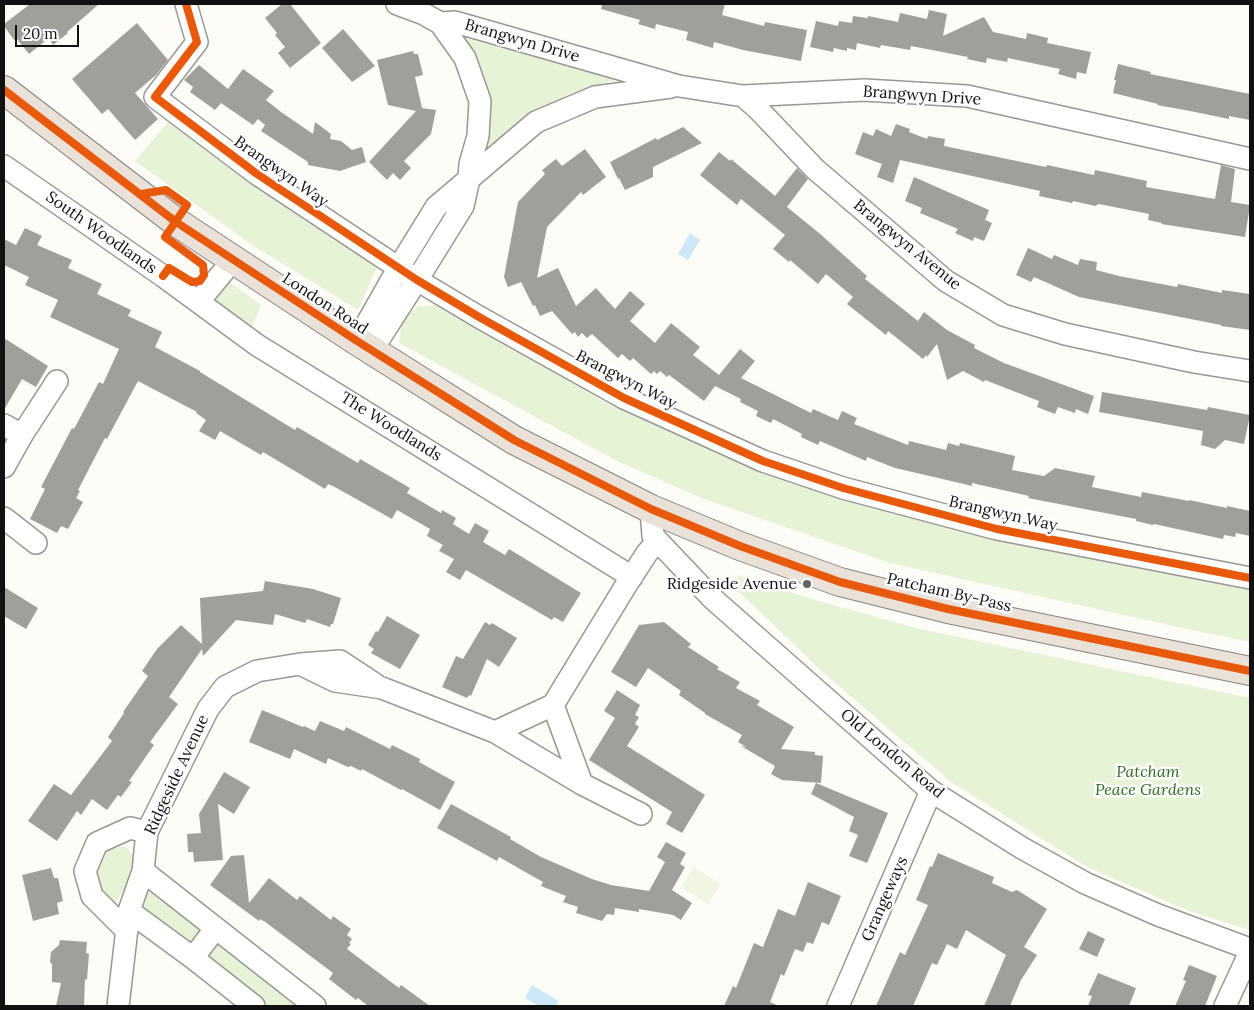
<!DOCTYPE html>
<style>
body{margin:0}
#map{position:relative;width:1254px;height:1010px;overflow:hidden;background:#fdfcf7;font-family:Lora,serif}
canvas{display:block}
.frame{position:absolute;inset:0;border:5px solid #111;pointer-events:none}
.scale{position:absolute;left:15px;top:25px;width:64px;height:22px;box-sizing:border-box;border:2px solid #111;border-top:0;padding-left:6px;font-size:15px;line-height:18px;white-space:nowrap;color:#111;-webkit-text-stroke:4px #fff;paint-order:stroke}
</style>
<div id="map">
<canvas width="1254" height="1010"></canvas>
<div class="frame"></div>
<div class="scale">20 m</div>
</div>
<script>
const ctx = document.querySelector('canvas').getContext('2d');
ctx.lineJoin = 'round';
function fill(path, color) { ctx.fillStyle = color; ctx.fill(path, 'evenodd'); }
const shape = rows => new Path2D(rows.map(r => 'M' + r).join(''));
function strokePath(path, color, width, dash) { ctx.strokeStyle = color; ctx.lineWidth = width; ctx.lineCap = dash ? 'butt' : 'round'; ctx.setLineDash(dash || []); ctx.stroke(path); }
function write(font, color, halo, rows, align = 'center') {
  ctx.font = font + ' Lora,serif'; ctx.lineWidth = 5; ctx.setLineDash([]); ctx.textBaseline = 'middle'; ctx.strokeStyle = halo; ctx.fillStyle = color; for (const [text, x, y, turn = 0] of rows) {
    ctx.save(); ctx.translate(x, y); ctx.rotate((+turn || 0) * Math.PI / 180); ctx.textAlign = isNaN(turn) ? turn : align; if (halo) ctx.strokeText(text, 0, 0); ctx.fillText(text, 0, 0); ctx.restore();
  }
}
fill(shape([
 [465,38,617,79,569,94,528,115,486,151,486,89],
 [169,121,270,195,377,267,358,310,252,245,135,161],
 [229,282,261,305,250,332,217,306,214,297,219,286],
 [436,305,507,343,606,403,790,483,946,526,1250,589,1250,642,1173,626,890,563,701,498,615,460,399,343,402,321,418,306],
 [738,575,822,602,920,629,1250,698,1250,930,1189,911,1087,867,951,782,827,676,733,586],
 [120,847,126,847,134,856,127,885,116,902,105,899,98,888,94,868,103,851],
 [153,892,302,1006,268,1006,144,911,141,903,146,893]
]), '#e7f3d7');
fill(shape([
 [694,867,721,884,708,904,681,887]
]), '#f0f6e1');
fill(shape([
 [690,233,700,240,688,260,678,254],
 [532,985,559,1001,556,1006,539,1006,525,998]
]), '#cde8f7');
fill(shape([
 [30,4,99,4,67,32,68,33,53,45,49,38,29,54,17,39,14,40,4,26,4,24],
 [282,4,290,4,321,43,290,68,278,53,285,47,275,35,277,33,265,18],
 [602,4,725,4,722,15,764,26,765,22,807,30,801,61,743,50,714,42,713,48,686,40,688,32,656,24,655,29,638,24,640,20,601,9],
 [929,10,947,14,943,36,984,17,993,32,1026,39,1027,33,1048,38,1047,43,1091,52,1086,74,1077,72,1076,79,1058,74,1060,69,1008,58,1007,62,987,58,986,63,967,59,968,57,911,46,910,50,881,45,880,48,857,43,856,50,847,48,847,51,834,48,833,52,810,47,816,21,838,26,839,21,852,23,853,16,868,18,868,16,898,22,900,13,927,19],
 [137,23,168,60,156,75,135,93,158,119,135,140,108,109,102,114,72,79],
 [343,29,375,66,352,82,322,48],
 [413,51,414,54,418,54,423,75,415,77,422,108,436,110,431,134,404,161,411,168,400,180,393,173,387,180,369,162,416,111,388,105,377,60],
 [1118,64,1151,72,1150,74,1250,94,1250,120,1229,116,1229,119,1190,111,1157,105,1158,104,1113,93,1116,80,1114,80],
 [199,65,228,89,243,69,274,91,266,100,281,112,313,134,315,122,331,134,330,139,341,141,352,150,362,147,366,162,340,171,308,165,308,162,261,131,265,125,258,119,253,125,221,103,215,110,190,92,193,87,184,80],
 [896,124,910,129,909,132,927,139,928,136,945,139,944,146,1046,167,1047,165,1094,175,1095,170,1147,181,1146,187,1215,199,1221,165,1235,169,1231,202,1250,205,1245,237,1161,224,1162,223,1148,220,1149,214,1099,204,1095,206,1073,201,1072,203,1039,196,1040,191,900,160,893,183,877,177,882,164,855,154,863,132,873,136,876,129,891,136],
 [683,127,702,143,653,167,653,177,625,190,619,178,618,179,610,162,656,138,657,140],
 [585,149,606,177,583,195,581,192,547,227,537,278,558,268,576,306,596,288,615,309,630,291,645,304,630,321,655,343,671,323,700,347,693,355,719,375,740,349,755,361,741,378,811,413,813,409,838,420,842,411,857,418,854,424,908,445,909,441,946,450,948,443,959,446,960,443,1015,456,1012,470,1044,476,1055,468,1095,476,1092,487,1141,497,1142,492,1189,501,1189,500,1227,508,1227,506,1250,511,1250,536,1236,533,1235,537,1224,535,1223,539,1154,524,1153,525,1136,521,1136,519,1028,498,1029,496,972,483,972,486,951,481,895,468,867,457,866,461,820,441,818,445,801,437,802,434,773,419,771,423,756,416,758,411,740,402,741,399,715,386,704,401,669,375,667,377,660,371,657,374,654,371,651,374,633,358,630,361,622,354,618,358,592,334,587,338,582,333,578,337,575,332,572,334,552,311,540,316,535,305,533,306,521,282,508,287,504,277,518,202,545,174,542,170,556,159,562,166],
 [719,152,730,161,731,159,775,196,797,168,808,179,787,207,819,233,867,276,865,279,918,321,924,312,947,330,975,345,974,348,1004,363,1094,396,1088,414,1076,409,1075,413,1058,407,1055,414,1037,407,1039,401,985,380,984,382,963,371,947,380,937,344,927,357,926,355,923,359,888,331,886,335,847,304,853,297,826,274,818,284,790,260,789,262,773,249,785,235,741,199,737,205,700,175],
 [914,177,989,210,985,220,992,223,984,241,974,237,973,241,955,233,958,229,920,213,922,208,905,201],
 [25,228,42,236,37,245,72,260,68,268,102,284,97,294,131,310,128,316,162,332,155,347,200,371,200,372,295,430,297,427,358,463,360,459,410,488,407,493,441,513,442,510,456,518,453,524,469,534,475,523,489,531,483,542,505,555,509,549,581,593,563,622,554,617,552,620,466,570,460,580,446,572,454,559,439,551,443,545,427,536,430,529,397,510,392,519,333,486,328,484,325,489,263,452,261,455,220,431,215,440,199,431,206,420,196,413,197,412,138,381,107,439,105,438,78,490,80,491,76,498,83,502,68,529,61,526,57,533,30,519,45,489,41,487,72,428,74,429,99,382,103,384,119,349,50,317,58,300,25,285,29,277,4,265,4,239,16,245],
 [1028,248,1052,259,1054,255,1078,265,1080,259,1097,262,1096,270,1119,276,1177,287,1178,284,1222,293,1222,290,1250,294,1250,330,1221,326,1221,325,1079,297,1034,277,1031,282,1016,275],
 [4,338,48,366,36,387,22,379,4,410],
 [1102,392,1207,410,1208,407,1250,415,1244,444,1225,440,1215,449,1201,445,1203,431,1099,412],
 [265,581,313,589,341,598,333,624,331,624,330,627,307,619,305,623,275,614,273,625,236,620,203,656,202,649,169,697,178,704,150,742,154,745,129,781,132,782,121,797,118,795,107,810,92,799,81,815,77,811,57,841,28,821,54,784,71,795,112,741,108,737,124,713,123,712,148,676,142,671,157,649,181,625,202,644,200,598,263,591],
 [4,587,38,608,26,629,4,616],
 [387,616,420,635,400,669,371,653,374,649,368,645,376,631,378,632],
 [485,622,490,625,492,623,517,638,499,667,487,659,471,696,469,695,467,698,442,687,456,656,463,659],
 [664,622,691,644,688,647,719,667,717,669,740,682,736,688,760,701,757,705,794,727,781,749,815,752,815,755,823,756,821,783,782,780,771,774,775,766,741,746,746,747,738,742,742,735,705,714,705,713,679,695,681,691,648,668,636,687,611,672,639,625],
 [617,690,640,705,635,715,639,717,635,724,639,727,627,746,705,795,682,833,666,824,672,812,589,760,615,718,604,711],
 [262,710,303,727,304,726,315,731,320,721,344,731,346,727,390,749,392,745,420,759,419,762,455,782,440,810,402,789,401,790,362,769,361,771,351,766,348,767,328,758,326,764,294,749,290,759,249,742],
 [224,772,250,787,234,814,218,804,223,860,194,862,193,852,188,852,187,834,201,833,199,814],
 [816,783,888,813,867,863,849,856,858,835,849,831,854,817,811,794],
 [451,804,511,837,510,839,541,857,592,879,611,885,649,891,665,862,657,857,666,842,686,853,680,864,685,867,672,890,692,903,681,920,673,915,639,909,639,912,615,908,614,915,607,914,602,921,576,913,578,907,563,902,566,896,541,886,543,882,499,857,497,861,437,828],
 [938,853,994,877,992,883,1012,892,1017,890,1047,909,1024,947,1037,955,1021,980,1010,1006,984,1006,1006,955,966,930,957,949,947,944,937,965,932,963,913,1006,876,1006,900,952,905,955,928,905,916,900,930,866,932,867],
 [244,855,249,903,269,878,297,900,300,896,331,920,333,916,351,929,347,935,352,939,349,943,351,944,347,949,399,988,401,985,430,1006,368,1006,358,998,356,1000,329,979,333,973,264,921,263,921,260,919,259,921,210,885,231,856],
 [51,868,54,878,58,878,63,901,57,903,59,914,33,921,22,875],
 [808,882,841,896,829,925,822,922,813,944,807,942,803,952,795,949,784,976,781,974,770,1002,779,1006,724,1006,733,986,736,988,754,943,763,947,778,909,795,916],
 [1088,931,1105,939,1097,957,1079,949],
 [60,940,87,942,86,953,89,954,87,980,85,979,84,1006,56,1006,61,983,52,982,52,964,50,962,51,952,59,945],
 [1189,965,1217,976,1205,1006,1175,1006,1186,981,1183,980],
 [1098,973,1136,988,1129,1006,1088,1006,1092,996,1088,995]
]), '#a19f9c');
const minor = shape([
 [186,4,197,42,155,97,257,174,417,280,479,317,624,398,763,461,843,488,997,529,1250,578],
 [397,4,424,14,440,23],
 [743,96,757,108,815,169,946,281,1003,315,1065,334,1194,362,1250,371],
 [4,166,163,276,257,345,632,577],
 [199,301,233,260],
 [357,341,399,267,436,207,536,122,595,97,671,87],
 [372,350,417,280,463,206,469,179,470,164,478,136,480,101,465,58,440,23,455,22,679,86,743,96,864,90,967,96,1250,159],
 [4,425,22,435,4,467],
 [22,435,57,381],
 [651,509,653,536,712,598,931,791,1022,848,1085,883,1158,915,1250,949],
 [4,518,36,543],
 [300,664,340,661,375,684],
 [553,705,582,784],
 [495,732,582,784,641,814],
 [143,871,315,1006],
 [129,911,193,958,254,1006],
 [127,931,92,896,85,871,97,843,130,828,147,832],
 [193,958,215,929],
 [118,1006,129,911,143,871,147,832,208,709,225,687,257,671,300,664,335,681,382,688,495,732,553,705,625,587,647,553,657,542],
 [838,1006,931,791],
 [1225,1006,1250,952]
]);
const highway = shape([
 [4,90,176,222,357,341,514,440,651,509,740,546,840,582,948,609,1250,671]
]);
strokePath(minor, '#979795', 24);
strokePath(highway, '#858482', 30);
strokePath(minor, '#fffffe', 21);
strokePath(highway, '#eae1d8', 28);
strokePath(shape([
 [186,4,197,42,155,97,257,174,417,280,479,317,624,398,763,461,843,488,997,529,1250,578],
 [4,90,176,222,357,341,514,440,651,509,740,546,840,582,948,609,1250,671],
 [141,194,166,190,187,205,165,237,203,265,204,275,200,281,192,282,169,268,163,276]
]), '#e8590c', 8);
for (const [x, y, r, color] of [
 [807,584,5,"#646362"]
]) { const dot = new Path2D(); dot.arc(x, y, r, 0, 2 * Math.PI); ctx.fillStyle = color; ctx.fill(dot); strokePath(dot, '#fff', 2); }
write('16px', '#111', '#fff', [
 ["Brangwyn Drive",522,41,16],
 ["Brangwyn Drive",922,96,4],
 ["Brangwyn Way",281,172,35],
 ["South Woodlands",101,233,35],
 ["Brangwyn Avenue",907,245,39],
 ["London Road",325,304,33],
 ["Brangwyn Way",626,380,27],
 ["The Woodlands",391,427,32],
 ["Brangwyn Way",1003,514,13],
 ["Patcham By-Pass",949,593,13],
 ["Old London Road",892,754,40],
 ["Ridgeside Avenue",177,775,-65],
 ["Grangeways",885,899,-66]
]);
write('16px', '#111', '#fff', [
 ["Ridgeside Avenue",797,584]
], 'right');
write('italic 16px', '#2f6b1f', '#fff', [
 ["Patcham",1148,772],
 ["Peace Gardens",1148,790]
]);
</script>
